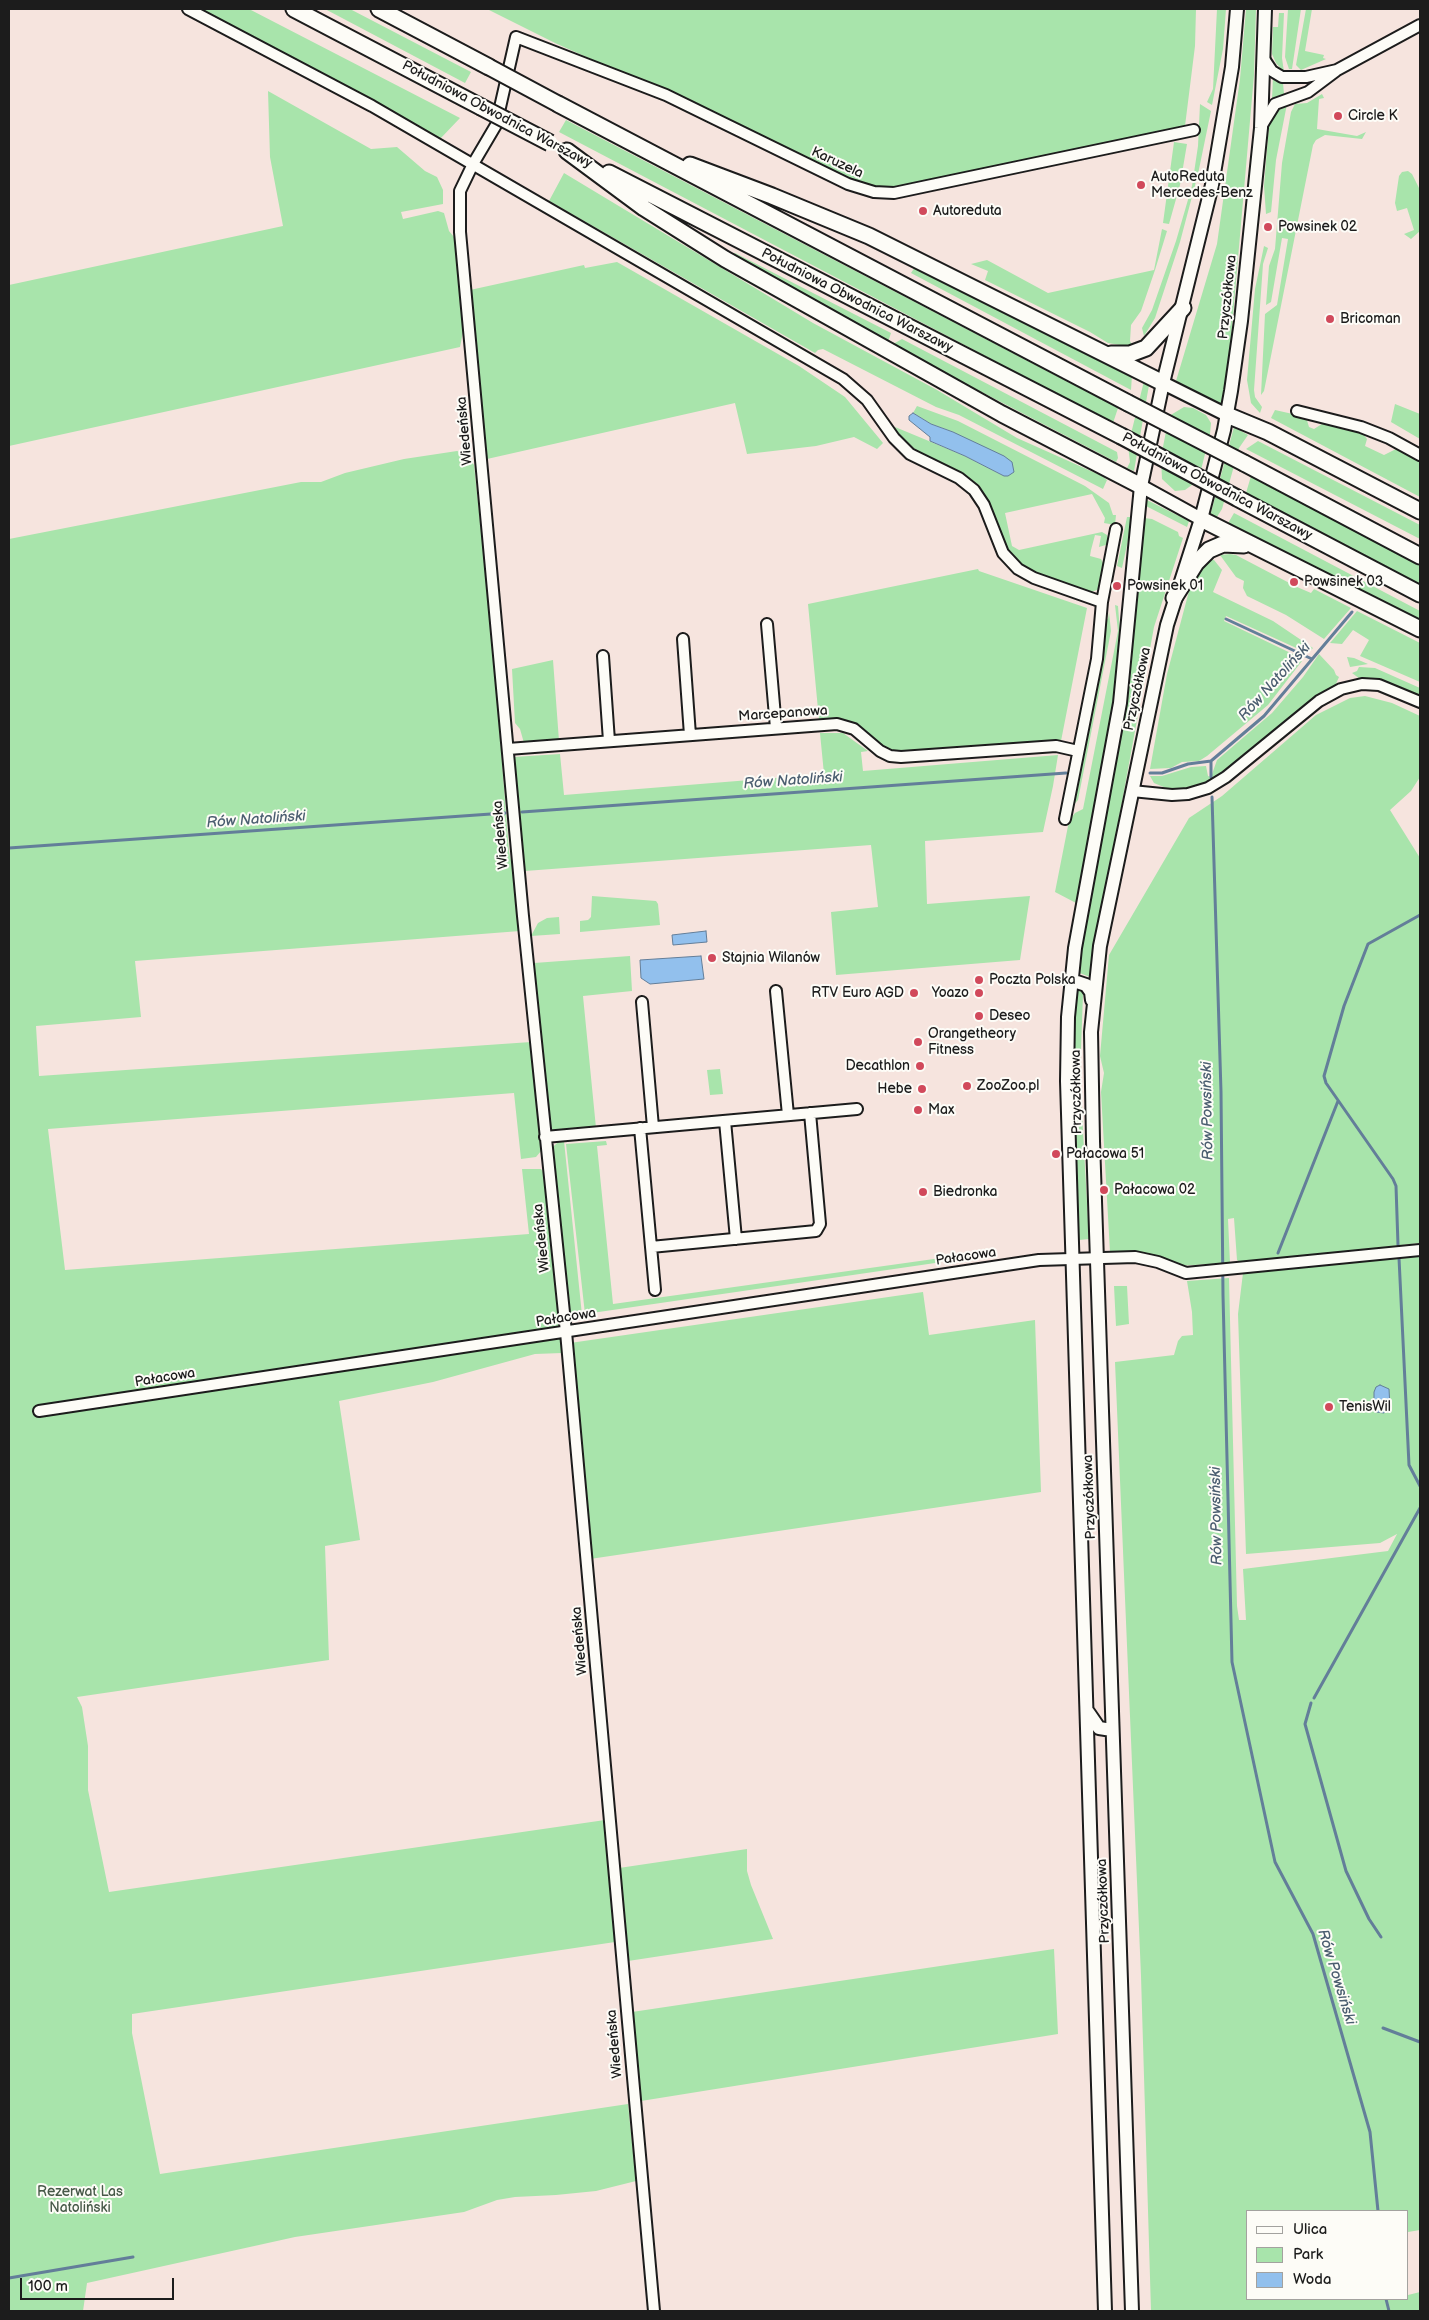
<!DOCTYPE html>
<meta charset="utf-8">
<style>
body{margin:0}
#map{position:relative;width:1429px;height:2320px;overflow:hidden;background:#f6e4de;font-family:"Balsamiq Sans",sans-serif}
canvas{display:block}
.frame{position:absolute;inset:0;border:10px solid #1c1c1c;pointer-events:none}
.legend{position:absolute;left:1246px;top:2210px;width:162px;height:90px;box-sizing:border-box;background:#fdfcf7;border:1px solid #a3a29f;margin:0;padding:6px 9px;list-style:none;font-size:15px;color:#1c1c1c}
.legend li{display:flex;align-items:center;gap:10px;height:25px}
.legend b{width:25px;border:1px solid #a3a29f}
.scale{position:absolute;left:20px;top:2278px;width:154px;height:22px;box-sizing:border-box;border:2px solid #1c1c1c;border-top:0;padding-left:6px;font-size:15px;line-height:18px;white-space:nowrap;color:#1c1c1c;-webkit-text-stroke:4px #fdfcf7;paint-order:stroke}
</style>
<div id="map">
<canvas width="1429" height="2320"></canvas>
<div class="frame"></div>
<ul class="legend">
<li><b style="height:6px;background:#fdfcf7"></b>Ulica</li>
<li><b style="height:14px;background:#a8e4ab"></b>Park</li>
<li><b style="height:14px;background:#92c0ed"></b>Woda</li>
</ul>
<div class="scale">100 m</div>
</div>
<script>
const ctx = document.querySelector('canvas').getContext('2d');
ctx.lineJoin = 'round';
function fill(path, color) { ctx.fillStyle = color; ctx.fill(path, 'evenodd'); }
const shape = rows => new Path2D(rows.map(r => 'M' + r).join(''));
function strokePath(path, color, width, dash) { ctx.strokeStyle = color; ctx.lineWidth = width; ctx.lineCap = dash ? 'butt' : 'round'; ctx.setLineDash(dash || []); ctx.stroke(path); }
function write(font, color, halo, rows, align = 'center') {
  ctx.font = font + ' "Balsamiq Sans",sans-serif'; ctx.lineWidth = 4; ctx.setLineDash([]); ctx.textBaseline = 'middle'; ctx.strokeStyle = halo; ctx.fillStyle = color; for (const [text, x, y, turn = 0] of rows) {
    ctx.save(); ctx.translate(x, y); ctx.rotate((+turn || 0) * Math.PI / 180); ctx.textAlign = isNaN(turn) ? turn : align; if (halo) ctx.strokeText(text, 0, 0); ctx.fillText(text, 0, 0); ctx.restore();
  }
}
fill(shape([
 [197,9,249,9,460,118,440,139,348,87],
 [325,9,350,9,471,72,465,83],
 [487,9,1196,9,1195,46,1185,126,888,189,865,185,841,175,754,132,555,43],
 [1217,9,1226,9,1223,49,1212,105,1207,102,1213,89],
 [1246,9,1256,9,1254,75,1228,373,1222,405,1176,381,1217,244,1240,79],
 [1288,9,1301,9,1292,69,1289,69,1285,57],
 [1306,9,1312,9,1305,51,1324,55,1323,58,1326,59,1301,70,1296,65],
 [1279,13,1284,13,1282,58,1284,72,1276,63,1272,54,1273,27,1278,27],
 [1273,77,1283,83,1284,94,1272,99],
 [268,91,371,149,397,147,425,171,437,177,443,190,443,204,401,212,403,219,438,211,444,213,449,231,454,237,463,332,460,347,9,446,9,285,283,226,270,157],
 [1322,94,1324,98,1319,99,1317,129,1357,136,1366,132,1362,139,1325,135,1316,140,1313,145,1264,391,1261,395,1265,314,1277,305,1288,239,1282,238,1271,302,1266,305,1269,266,1275,249,1282,163,1291,112,1295,104,1307,103],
 [1200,104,1211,111,1198,174,1180,242,1155,318,1144,336,1142,328,1152,310,1176,241,1192,186,1198,146],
 [1287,104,1276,160,1271,212,1266,214,1264,186,1269,125,1271,117,1277,109],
 [566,120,1118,408,1113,423,559,132],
 [1174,142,1187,144,1180,185,1169,224,1163,223],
 [1408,171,1412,174,1420,190,1420,231,1411,239,1404,234,1414,230,1407,208,1397,211,1395,203,1399,176,1402,172],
 [564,173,813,323,937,390,1017,438,1102,476,1107,480,1103,489,959,415,936,407,823,349,818,350,815,353,549,201],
 [1162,229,1167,231,1155,270,1141,311,1131,325,1130,341,1132,345,1126,346,1108,343,1090,332,985,280,988,271,971,264,987,260,1048,293,1154,270],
 [1264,246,1268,248,1263,264,1254,390,1255,397,1262,407,1260,413,1251,403,1247,380,1255,289],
 [735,253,891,333,888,342,895,343,902,339,1117,452,1118,458,1116,462,897,348,732,255],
 [617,262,799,366,845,397,883,443,877,449,854,437,816,446,747,454,735,403,487,459,470,290,584,265,585,268],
 [915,267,1132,375,1131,390,911,273],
 [1144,381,1149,385,1134,471,1127,468,1130,462,1128,446],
 [1395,404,1420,414,1420,439,1391,422],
 [917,406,958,421,1085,486,1109,503,1113,515,1116,515,1115,525,1104,523,1105,518,1092,494,1005,513,1012,546,1019,550,1102,532,1107,535,1109,544,1099,547,1101,536,1095,535,1091,550,1090,556,1101,559,1104,565,1101,585,1097,590,1088,593,1037,575,1024,567,1013,557,1007,548,997,520,979,485,959,471,917,451,896,433,895,427,965,456,1004,476,953,432,931,424,913,413],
 [1184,407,1193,408,1206,415,1211,423,1210,434,1200,474,1196,482,1185,490,1175,491,1162,479,1161,457,1169,416],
 [1275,410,1306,417,1309,427,1314,429,1325,422,1363,434,1367,439,1365,446,1384,455,1396,449,1420,460,1420,497,1271,418],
 [1234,427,1248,435,1239,448,1222,509,1215,520,1210,516],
 [1258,441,1420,525,1420,539,1246,449],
 [457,451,467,454,474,465,491,623,509,851,514,874,520,931,135,961,141,1017,36,1026,39,1076,531,1042,541,1151,536,1157,521,1159,514,1093,48,1129,65,1270,529,1234,522,1169,541,1169,543,1172,559,1328,34,1407,36,1416,560,1337,562,1353,535,1354,433,1382,339,1401,360,1540,325,1546,329,1660,77,1697,82,1707,88,1746,88,1790,109,1892,605,1820,615,1942,132,2014,132,2033,160,2174,628,2104,636,2181,596,2191,556,2195,515,2197,497,2200,464,2212,295,2237,87,2283,83,2311,9,2311,9,539,301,482,321,482,345,473,404,459],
 [1251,476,1420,565,1420,584,1246,493],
 [1147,500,1189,521,1187,527,1144,505],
 [1234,513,1420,611,1420,623,1227,525],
 [1127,517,1130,517,1130,531,1122,568,1117,566],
 [1144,518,1152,519,1178,532,1179,536,1183,538,1154,627,1090,977,1077,972,1128,698],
 [1230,554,1236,555,1297,587,1311,593,1314,589,1351,608,1324,639,1286,615,1247,596,1243,588,1244,581,1236,577,1220,555],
 [1210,560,1214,560,1222,570,1213,592,1273,621,1313,648,1309,652,1305,652,1226,616,1224,621,1299,657,1302,661,1268,705,1207,756,1199,761,1182,762,1171,768,1150,769,1167,674,1189,591,1197,568],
 [978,569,979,571,1087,608,1061,741,893,752,885,750,856,725,848,721,838,719,819,720,808,604],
 [1115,605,1118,606,1120,632,1112,712,1076,903,1055,892,1069,821,1075,813,1083,809,1118,631],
 [1357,611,1420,643,1420,682,1360,656,1369,640,1353,630,1342,644,1330,643],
 [1109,612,1111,631,1078,800,1071,808,1104,618,1108,619],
 [1319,654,1334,670,1336,675,1339,677,1335,686,1307,704,1243,756,1205,784,1193,788,1179,789,1166,788,1154,783,1150,776,1162,776,1191,767,1206,766,1208,776,1211,777,1217,760,1272,713,1303,677],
 [1347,657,1354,658,1368,664,1350,667],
 [553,660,559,741,524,743,520,729,515,723,512,669],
 [1359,667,1375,668,1420,688,1420,696,1388,682,1360,679,1352,673,1357,671],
 [1365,696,1392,703,1420,716,1420,777,1411,791,1390,810,1420,858,1420,1243,1241,1263,1237,1260,1234,1218,1228,1219,1230,1263,1175,1266,1147,1254,1110,1252,1101,1092,1104,1073,1100,1056,1109,955,1189,818,1222,796,1316,715,1350,698],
 [820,733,843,733,868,751,861,752,863,771,1058,755,1053,786,1043,832,925,841,927,904,1030,896,1020,960,836,975,831,912,878,907,871,845,525,871,522,866,514,757,560,754,564,795,824,774],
 [592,896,656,901,658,904,660,925,580,932,580,921,588,920,591,917],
 [559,917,560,934,531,936,538,923,547,918],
 [630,956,632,991,583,996,596,1128,553,1131,549,1128,534,963],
 [1076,989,1082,990,1083,994,1080,1077,1089,1239,1079,1240,1073,1080],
 [720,1069,723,1094,710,1095,707,1070],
 [559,1141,564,1141,582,1315,569,1318,551,1149],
 [606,1141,607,1145,597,1146,613,1304,941,1258,942,1262,585,1314,566,1144],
 [1420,1255,1420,2230,1408,2232,1408,2211,1248,2211,1248,2299,1408,2299,1408,2295,1420,2292,1420,2311,1151,2311,1141,1976,1115,1362,1174,1355,1178,1341,1182,1336,1193,1335,1192,1312,1187,1281,1229,1278,1237,1606,1239,1620,1246,1620,1243,1569,1388,1551,1397,1534,1380,1543,1246,1554,1238,1314,1243,1273],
 [1114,1286,1127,1286,1129,1324,1116,1326],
 [923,1292,929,1335,1035,1320,1041,1492,590,1559,570,1343],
 [747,1849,747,1871,751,1885,773,1939,628,1961,619,1868],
 [1054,1949,1058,2034,641,2101,632,2012]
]), '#a8e4ab');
const water = shape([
 [913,413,931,424,953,432,1004,456,1012,462,1014,472,1008,476,1004,476,965,456,930,441,930,437,909,420,909,416,913,413],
 [706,931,707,942,673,945,672,935,706,931],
 [701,956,704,979,650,984,641,978,640,960,701,956],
 [1380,1385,1389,1389,1390,1408,1384,1413,1376,1412,1374,1410,1374,1392,1376,1387,1380,1385]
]);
fill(water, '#92c0ed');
strokePath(water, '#637e99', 1);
strokePath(shape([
 [1226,619,1312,659],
 [1211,761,1211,777],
 [1150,773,1162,773,1188,764,1211,761,1264,716,1352,612],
 [1212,797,1221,1092,1223,1295,1232,1662,1275,1862,1313,1934,1370,2132,1378,2211],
 [522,812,1066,773],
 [9,848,505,813],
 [1398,1245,1396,1186,1393,1179,1326,1083,1324,1076,1344,1006,1368,944,1420,915],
 [1278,1253,1338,1101],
 [1399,1258,1409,1465,1420,1486],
 [1314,1698,1420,1508],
 [1311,1703,1305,1724,1346,1871,1369,1919,1381,1937],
 [1383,2028,1420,2042],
 [9,2278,133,2257],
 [1386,2299,1389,2311]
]), '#637e99', 3);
const minor = shape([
 [188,9,372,106,843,379,867,400,894,438,910,454,959,478,974,490,984,505,1003,553,1018,569,1034,578,1102,602],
 [1264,59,1272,71,1282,77,1306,77,1337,70,1420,25],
 [1262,125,1275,104,1308,92,1336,71],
 [1297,411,1361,427,1389,438,1420,455],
 [767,624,776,728],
 [683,639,690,735],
 [603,656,609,741],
 [508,749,837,724,854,729,880,751,890,756,901,757,1056,746,1078,751],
 [1132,791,1172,795,1188,794,1208,788,1226,777,1319,701,1341,689,1362,684,1379,685,1420,702],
 [1065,819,1097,659,1102,602,1116,529],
 [776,991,788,1115],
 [642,1002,653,1127],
 [725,1121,736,1239],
 [640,1128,655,1290],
 [545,1137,857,1109],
 [651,1247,816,1231,820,1224,810,1113],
 [39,1411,1039,1260,1135,1257,1158,1262,1186,1273,1420,1250],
 [654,2311,566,1332,523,916,460,232,460,191,473,164,496,125,516,37,666,95,848,184,874,192,894,193,927,186,1194,130]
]);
const major = shape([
 [1163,383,1227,415],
 [1141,486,1201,519],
 [1071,980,1086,985,1091,992,1092,1000],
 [1088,1712,1099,1728,1112,1730],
 [1105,2311,1067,1081,1068,1017,1075,948,1120,703,1141,486,1163,383,1212,185,1232,67,1237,9],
 [1132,2311,1093,1141,1091,1032,1100,946,1167,625,1201,519,1224,430,1231,391,1241,321,1261,128,1265,9]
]);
const highway = shape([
 [294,9,481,107],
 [379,9,489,67],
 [558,104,1128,403],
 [567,151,644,208,725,259,1002,414,1141,486],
 [690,165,772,196,869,236,1163,383],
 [609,173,1121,436],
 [1111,354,1130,354,1146,348,1183,308],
 [1227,415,1268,432,1420,511],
 [1244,463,1420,556],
 [1237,498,1420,594],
 [1201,519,1420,629],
 [1174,598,1196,563,1209,550,1223,544,1244,545]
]);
strokePath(minor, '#1c1c1c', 14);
strokePath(major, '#1c1c1c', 16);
strokePath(highway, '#1c1c1c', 19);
strokePath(minor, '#fdfcf7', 10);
strokePath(major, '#fdfcf7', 12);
strokePath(highway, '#fdfcf7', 15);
const highwayBridge = shape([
 [489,67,558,104],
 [481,107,550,143],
 [1128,403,1244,463],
 [1121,436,1237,498]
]);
strokePath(highwayBridge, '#1c1c1c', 19, []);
strokePath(highwayBridge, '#fdfcf7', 15);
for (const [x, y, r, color] of [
 [1338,116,5,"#d1495b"],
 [1141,185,5,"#d1495b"],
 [923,211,5,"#d1495b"],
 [1268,227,5,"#d1495b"],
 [1330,319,5,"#d1495b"],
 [1294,582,5,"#d1495b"],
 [1117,586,5,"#d1495b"],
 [712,958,5,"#d1495b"],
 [979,980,5,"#d1495b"],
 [914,993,5,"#d1495b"],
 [979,993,5,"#d1495b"],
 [979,1016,5,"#d1495b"],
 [918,1042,5,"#d1495b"],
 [920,1066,5,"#d1495b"],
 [967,1086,5,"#d1495b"],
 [922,1089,5,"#d1495b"],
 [918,1110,5,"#d1495b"],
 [1056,1154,5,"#d1495b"],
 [1104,1190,5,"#d1495b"],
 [923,1192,5,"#d1495b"],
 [1329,1407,5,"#d1495b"]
]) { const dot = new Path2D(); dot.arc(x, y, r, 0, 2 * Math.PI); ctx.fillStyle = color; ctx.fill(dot); strokePath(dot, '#fdfcf7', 2); }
write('14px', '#1c1c1c', '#fdfcf7', [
 ["Południowa Obwodnica Warszawy",497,115,28],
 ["Karuzela",837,163,25],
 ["Przyczółkowa",1228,297,-84],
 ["Południowa Obwodnica Warszawy",857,301,27],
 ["Wiedeńska",465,431,-95],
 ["Południowa Obwodnica Warszawy",1217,487,28],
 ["Przyczółkowa",1138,689,-78],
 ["Marcepanowa",783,714,-4],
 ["Wiedeńska",501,835,-95],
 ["Przyczółkowa",1077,1092,-91],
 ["Wiedeńska",542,1238,-96],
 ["Pałacowa",966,1257,-8],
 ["Pałacowa",566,1318,-9],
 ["Pałacowa",165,1378,-9],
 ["Przyczółkowa",1090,1497,-92],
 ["Wiedeńska",580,1641,-95],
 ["Przyczółkowa",1104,1901,-92],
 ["Wiedeńska",615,2044,-95]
]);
write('14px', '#1c1c1c', '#fdfcf7', [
 ["Circle K",1348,116],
 ["AutoReduta",1151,177],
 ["Mercedes-Benz",1151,193],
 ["Autoreduta",933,211],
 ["Powsinek 02",1278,227],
 ["Bricoman",1340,319],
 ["Powsinek 03",1304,582],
 ["Powsinek 01",1127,586],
 ["Stajnia Wilanów",722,958],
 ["Poczta Polska",989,980],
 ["RTV Euro AGD",904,993,"right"],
 ["Yoazo",969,993,"right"],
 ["Deseo",989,1016],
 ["Orangetheory",928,1034],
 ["Fitness",928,1050],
 ["Decathlon",910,1066,"right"],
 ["ZooZoo.pl",977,1086],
 ["Hebe",912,1089,"right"],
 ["Max",928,1110],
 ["Pałacowa 51",1066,1154],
 ["Pałacowa 02",1114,1190],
 ["Biedronka",933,1192],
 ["TenisWil",1339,1407]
], 'left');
write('14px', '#465847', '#fdfcf7', [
 ["Rezerwat Las",80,2192],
 ["Natoliński",80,2208]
]);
write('italic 15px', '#4b5e70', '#fdfcf7', [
 ["Rów Natoliński",1275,682,-48],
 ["Rów Natoliński",793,781,-4],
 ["Rów Natoliński",256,820,-4],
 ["Rów Powsiński",1208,1111,-91],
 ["Rów Powsiński",1217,1516,-91],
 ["Rów Powsiński",1336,1977,73]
]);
</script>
